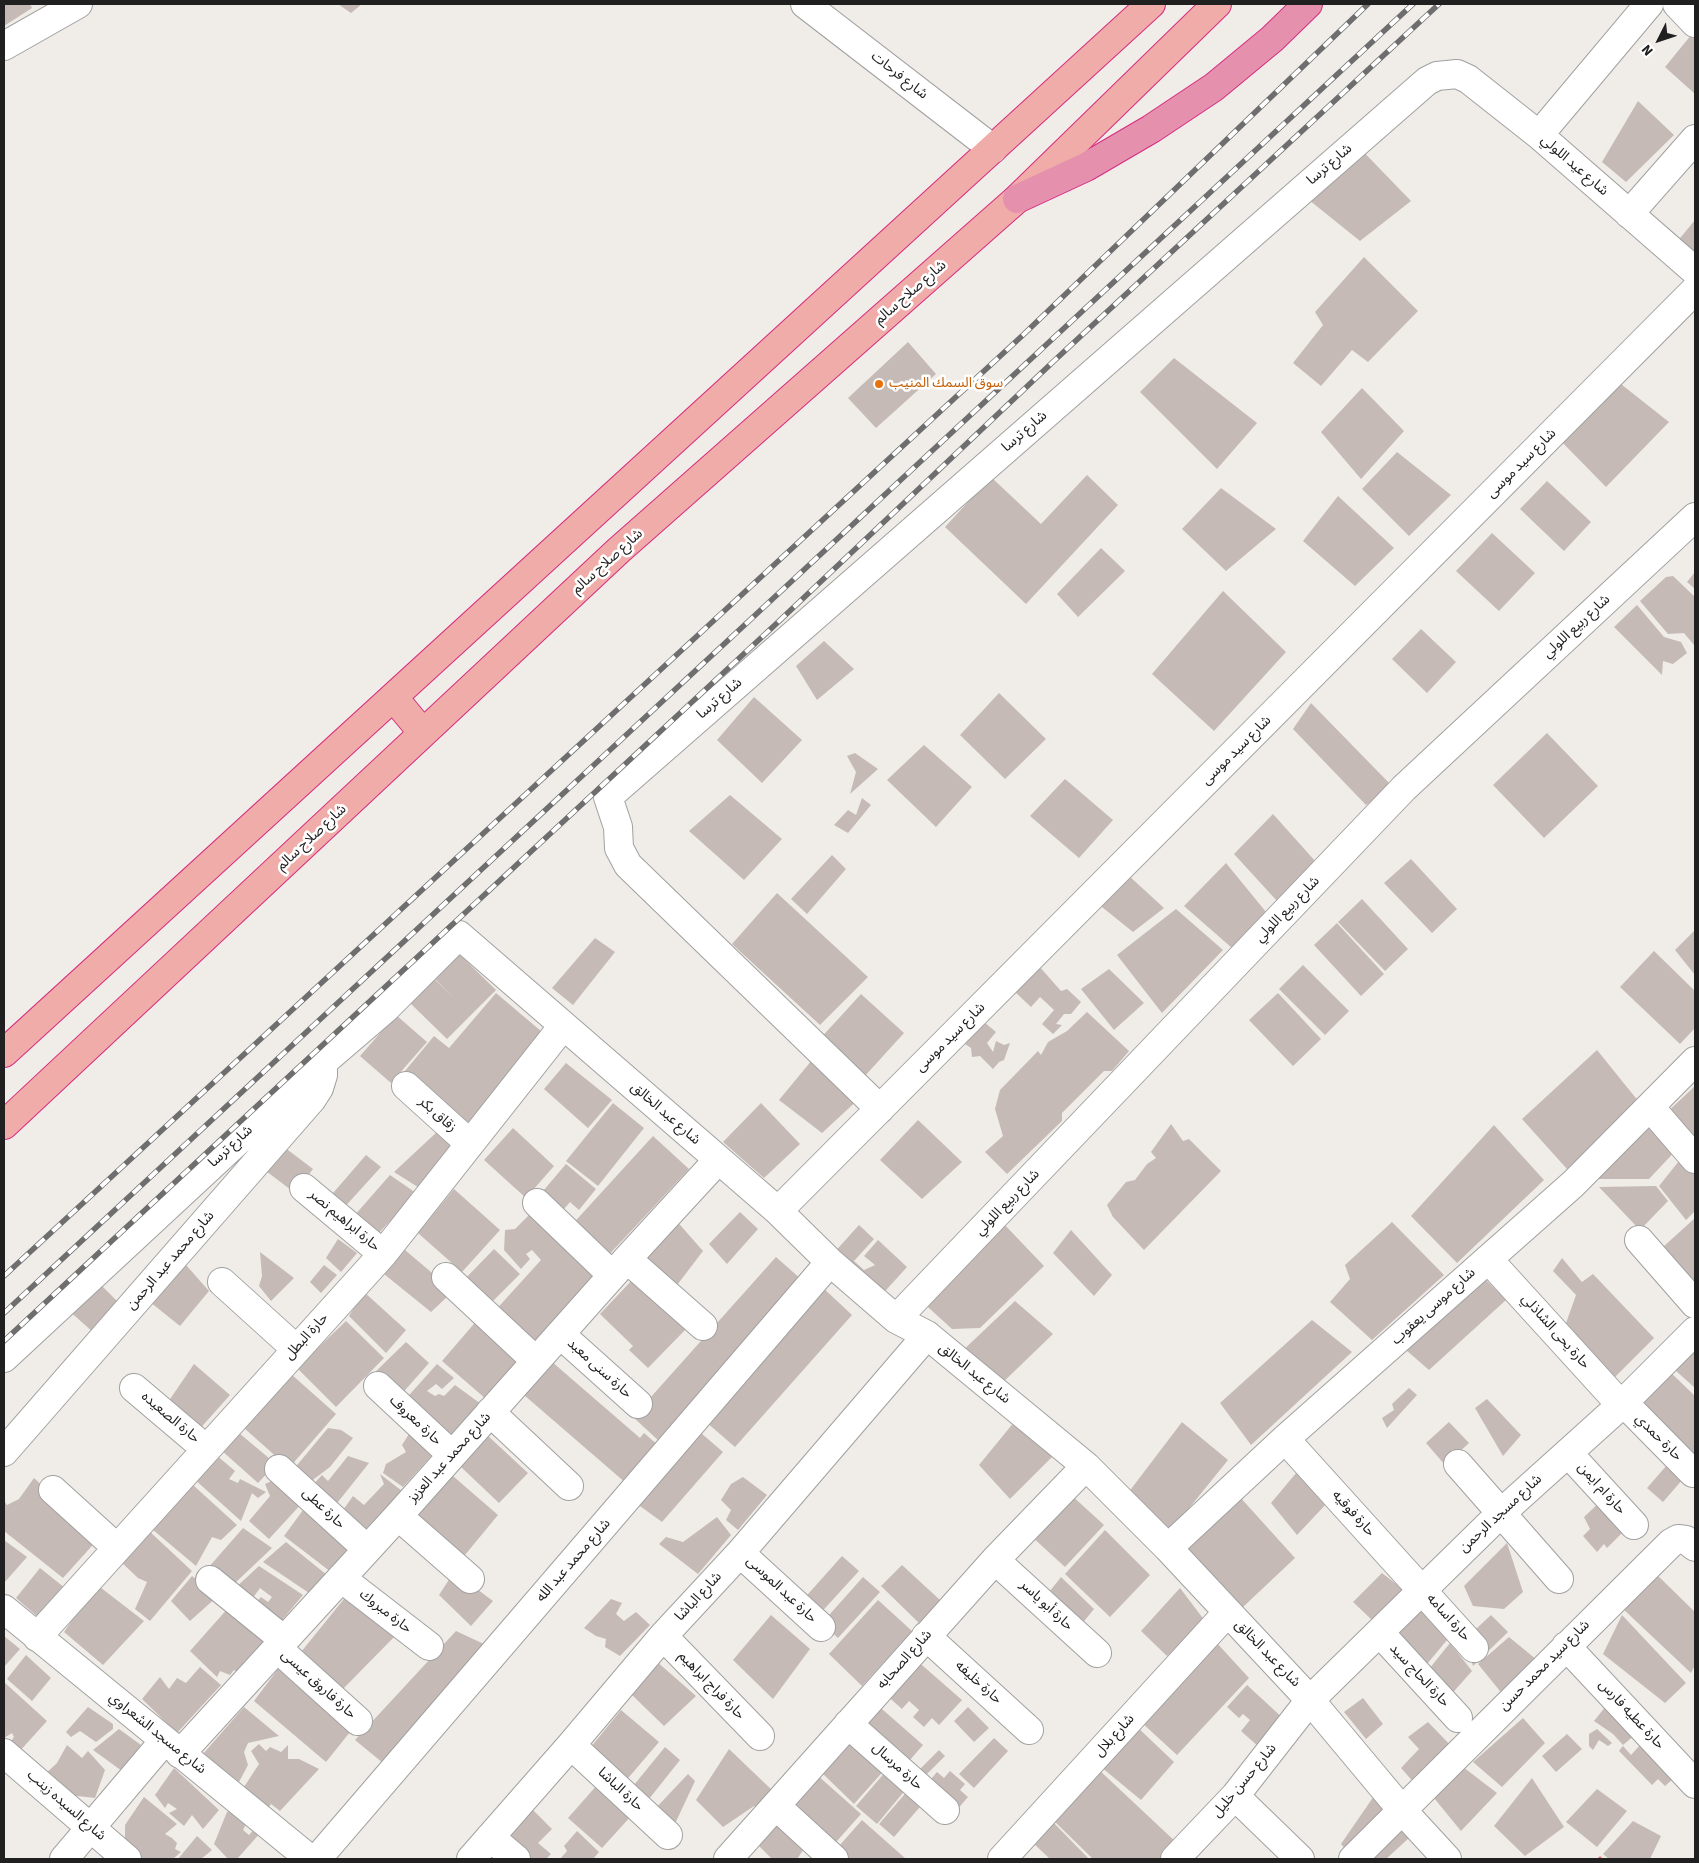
<!DOCTYPE html>
<meta charset="utf-8">
<style>
body{margin:0}
#map{position:relative;width:1699px;height:1863px;overflow:hidden;background:#f0ece7;font-family:"Source Sans 3",sans-serif}
canvas{display:block}
.frame{position:absolute;inset:0;border:5px solid #202020;pointer-events:none}
.north{position:absolute;left:1634px;top:15px;width:50px;height:50px;-webkit-text-stroke:4px #fff;paint-order:stroke;rotate:229deg;font-size:14px;font-weight:700;line-height:20px;text-align:center;color:#202020}
.north::after{content:'';display:block;margin:auto;width:18px;height:22px;background:#202020;clip-path:polygon(50% 0,100% 100%,50% 72%,0 100%)}
</style>
<div id="map">
<canvas width="1699" height="1863"></canvas>
<div class="frame"></div>
<div class="north">N</div>
</div>
<script>
const ctx = document.querySelector('canvas').getContext('2d');
ctx.lineJoin = 'round';
function fill(path, color) { ctx.fillStyle = color; ctx.fill(path, 'evenodd'); }
const shape = rows => new Path2D(rows.map(r => 'M' + r).join(''));
function strokePath(path, color, width, dash) { ctx.strokeStyle = color; ctx.lineWidth = width; ctx.lineCap = dash ? 'butt' : 'round'; ctx.setLineDash(dash || []); ctx.stroke(path); }
function write(font, color, halo, rows, align = 'center') {
  ctx.font = font + ' "Source Sans 3","Noto Sans Arabic",sans-serif'; ctx.lineWidth = 5; ctx.setLineDash([]); ctx.textBaseline = 'middle'; ctx.strokeStyle = halo; ctx.fillStyle = color; for (const [text, x, y, turn = 0] of rows) {
    ctx.save(); ctx.translate(x, y); ctx.rotate((+turn || 0) * Math.PI / 180); ctx.textAlign = isNaN(turn) ? turn : align; if (halo) ctx.strokeText(text, 0, 0); ctx.fillText(text, 0, 0); ctx.restore();
  }
}
fill(shape([
 [4,4,30,4,32,8,4,26],
 [338,4,362,4,351,13],
 [1692,34,1695,37,1695,94,1665,67],
 [1638,101,1674,135,1626,182,1602,162],
 [1353,141,1411,201,1360,241,1309,200],
 [1695,220,1695,262,1676,243],
 [1364,257,1418,311,1368,362,1352,350,1321,386,1293,363,1323,325,1315,312],
 [908,342,936,374,876,428,848,398],
 [1174,358,1257,423,1217,469,1140,392],
 [1612,377,1669,422,1606,487,1556,436],
 [1362,388,1404,431,1361,479,1321,432],
 [1397,452,1451,495,1409,536,1362,489],
 [1087,475,1118,505,1026,604,945,527,991,477,1041,524],
 [1547,481,1591,522,1564,551,1520,509],
 [1221,488,1276,529,1226,571,1182,529],
 [1338,496,1394,548,1355,586,1303,541],
 [1492,533,1535,573,1499,611,1456,571],
 [1101,548,1125,571,1078,617,1057,594],
 [1695,572,1695,589,1687,582],
 [1673,576,1695,597,1694,645,1684,633,1668,634,1640,601,1666,577],
 [1223,591,1286,652,1214,731,1152,674],
 [1637,605,1664,637,1681,642,1687,653,1673,664,1663,661,1662,675,1614,627],
 [1421,629,1456,662,1427,693,1392,659],
 [824,641,854,669,817,700,796,666],
 [999,693,1046,739,1005,779,960,735],
 [754,697,802,740,762,783,717,740],
 [1311,703,1393,787,1366,805,1293,729],
 [1547,733,1598,786,1544,838,1493,785],
 [924,745,972,787,936,827,887,780],
 [855,753,878,769,850,794,856,772,847,756],
 [1065,779,1113,820,1079,858,1030,816],
 [730,795,782,839,744,880,689,831],
 [862,798,871,805,848,833,834,825,848,810,856,815],
 [1273,814,1316,862,1277,901,1234,854],
 [832,855,846,869,807,914,791,899],
 [1411,859,1457,909,1432,933,1384,883],
 [1226,863,1266,912,1232,948,1184,906],
 [1128,875,1164,908,1133,932,1097,903],
 [777,893,868,977,820,1025,732,944],
 [1362,899,1408,949,1385,971,1338,922],
 [1176,909,1223,950,1162,1013,1117,955],
 [1337,923,1384,974,1361,996,1314,945],
 [1695,930,1695,975,1675,950],
 [595,938,615,952,573,1005,552,988],
 [1654,951,1695,991,1695,1028,1680,1044,1620,987],
 [457,952,496,990,447,1039,409,1002,432,977,452,996,433,977],
 [1038,965,1061,991,1067,989,1081,1002,1071,1014,1064,1014,1056,1024,1062,1025,1053,1034,1042,1024,1054,1010,1040,997,1031,1007,1014,991],
 [1303,965,1349,1011,1325,1035,1279,989],
 [1109,969,1144,1003,1114,1030,1081,989],
 [496,993,548,1037,467,1134,400,1077,434,1036,449,1048],
 [1278,993,1321,1039,1293,1066,1249,1020],
 [861,994,904,1033,864,1077,818,1041],
 [1087,1012,1129,1051,1112,1071,1104,1071,1062,1113,1062,1121,1007,1174,985,1152,1003,1136,995,1109,1000,1090,1038,1051,1041,1055,1048,1042,1067,1031],
 [396,1015,427,1042,391,1083,360,1056],
 [984,1022,996,1032,987,1043,993,1052,996,1041,1004,1045,1010,1043,1004,1060,999,1062,993,1069,980,1056,972,1057,971,1048,962,1042],
 [1597,1050,1639,1102,1567,1169,1522,1119],
 [817,1054,862,1096,822,1133,779,1100],
 [566,1063,612,1100,588,1128,544,1089],
 [1695,1086,1695,1155,1662,1117],
 [613,1103,644,1128,598,1186,566,1161],
 [761,1103,800,1144,764,1178,723,1142],
 [918,1120,962,1162,922,1199,880,1160],
 [1656,1122,1680,1146,1649,1179,1595,1179],
 [1171,1124,1183,1141,1189,1139,1221,1171,1144,1250,1113,1217,1107,1205,1126,1182,1135,1180,1147,1164,1156,1158,1151,1152],
 [1494,1125,1544,1180,1457,1263,1411,1216],
 [513,1128,554,1166,526,1198,484,1160],
 [438,1131,459,1150,421,1189,394,1172],
 [653,1136,689,1169,604,1260,569,1228],
 [284,1147,313,1169,295,1193,262,1168],
 [366,1155,381,1167,341,1211,327,1200],
 [1683,1156,1695,1167,1695,1211,1686,1220,1659,1186],
 [566,1164,596,1189,579,1210,570,1202,558,1216,537,1198],
 [390,1175,416,1193,377,1235,354,1216],
 [1656,1186,1668,1201,1640,1230,1599,1187],
 [454,1189,500,1230,462,1272,418,1233],
 [740,1212,758,1229,727,1264,709,1244],
 [529,1215,594,1277,534,1349,493,1313,541,1260,532,1250,526,1254,530,1259,521,1269,504,1250,505,1230,515,1229],
 [674,1218,703,1251,671,1293,639,1248],
 [1695,1218,1695,1286,1663,1247],
 [1001,1221,1044,1266,980,1328,952,1329,919,1299],
 [1392,1222,1444,1275,1372,1340,1330,1302,1350,1279,1345,1265],
 [859,1225,874,1239,854,1261,864,1270,875,1265,864,1256,878,1240,907,1267,878,1299,831,1256],
 [1071,1230,1112,1275,1094,1296,1053,1253],
 [338,1239,357,1253,341,1272,326,1258],
 [494,1249,520,1274,486,1308,460,1284],
 [405,1250,451,1289,447,1297,431,1312,384,1274],
 [260,1252,294,1278,271,1301,259,1286,262,1276],
 [776,1257,802,1280,659,1441,633,1417],
 [1562,1258,1582,1282,1593,1274,1654,1338,1615,1377,1565,1326,1576,1295,1553,1271],
 [186,1265,209,1291,180,1326,150,1302],
 [324,1265,337,1275,321,1293,310,1282],
 [1481,1275,1506,1300,1429,1370,1406,1350],
 [634,1278,686,1329,648,1368,629,1350,633,1346,600,1314],
 [96,1280,121,1305,94,1333,66,1308],
 [821,1286,852,1315,735,1447,706,1422],
 [364,1292,406,1330,386,1353,349,1316],
 [1015,1301,1053,1334,997,1388,958,1355],
 [479,1318,523,1355,486,1399,442,1361],
 [1312,1320,1352,1352,1251,1445,1220,1403],
 [346,1321,384,1358,336,1407,297,1368],
 [406,1342,429,1363,399,1397,371,1376],
 [1695,1348,1695,1388,1675,1370],
 [551,1361,640,1438,644,1433,659,1446,627,1484,524,1395],
 [194,1364,230,1395,197,1432,166,1405],
 [437,1364,454,1378,442,1389,436,1384,427,1391,435,1396,439,1394,444,1396,455,1385,481,1404,448,1442,402,1403],
 [1667,1369,1695,1396,1695,1463,1632,1403],
 [291,1374,336,1414,289,1468,244,1428],
 [1409,1388,1417,1395,1387,1428,1382,1418,1394,1410,1392,1404],
 [1487,1399,1521,1435,1503,1456,1475,1408],
 [1015,1421,1052,1457,1010,1499,979,1465],
 [1182,1422,1228,1460,1169,1533,1128,1493],
 [1449,1422,1469,1443,1445,1465,1426,1443],
 [694,1427,723,1452,662,1522,633,1501],
 [328,1428,341,1430,353,1438,330,1467,310,1482,293,1470],
 [239,1433,276,1464,258,1483,221,1450],
 [409,1434,435,1452,403,1487,383,1473,386,1464,406,1452,402,1445],
 [487,1435,528,1473,499,1503,460,1466],
 [215,1454,235,1471,229,1479,238,1483,240,1479,266,1492,258,1498,252,1493,241,1521,193,1478],
 [348,1456,369,1463,334,1507,311,1487,322,1475,328,1481],
 [1667,1465,1683,1479,1663,1502,1647,1488],
 [446,1470,498,1515,460,1561,407,1514],
 [1297,1472,1329,1501,1297,1535,1271,1503],
 [380,1474,402,1491,364,1531,343,1510,353,1496,364,1505,384,1484],
 [743,1477,767,1495,738,1530,726,1520,731,1510,721,1500,731,1484],
 [34,1478,99,1538,63,1578,4,1531,4,1501,7,1505,19,1499],
 [278,1478,304,1501,269,1539,249,1521,270,1496,265,1484],
 [193,1485,237,1525,221,1540,212,1537,196,1566,146,1524,168,1508],
 [1069,1493,1104,1525,1065,1567,1030,1535],
 [1239,1496,1295,1558,1243,1607,1183,1545],
 [1601,1501,1626,1529,1607,1548,1604,1544,1597,1552,1583,1536,1590,1529,1584,1517],
 [306,1506,356,1548,331,1572,284,1536],
 [717,1517,731,1535,698,1574,659,1544,666,1537,683,1542],
 [243,1528,272,1548,234,1584,208,1568],
 [148,1530,192,1571,150,1621,135,1609,147,1582,138,1578,120,1561],
 [1105,1530,1150,1575,1110,1617,1065,1574],
 [4,1540,27,1557,4,1583],
 [286,1542,327,1575,309,1593,263,1562],
 [1507,1543,1523,1592,1504,1609,1473,1606,1464,1586],
 [842,1556,859,1571,817,1617,801,1602],
 [902,1565,940,1600,919,1623,881,1586],
 [259,1566,303,1595,278,1625,252,1607,261,1597,268,1602,272,1597,260,1588,250,1602,233,1590],
 [40,1568,65,1588,38,1617,16,1598],
 [1653,1571,1695,1612,1695,1665,1691,1673,1621,1607],
 [454,1572,493,1601,471,1626,439,1595],
 [1382,1573,1405,1591,1372,1620,1353,1602],
 [192,1576,218,1596,190,1621,171,1601],
 [863,1577,880,1592,838,1638,822,1623],
 [1061,1577,1094,1609,1076,1631,1042,1601],
 [96,1584,144,1621,103,1665,64,1632],
 [1180,1588,1205,1621,1167,1656,1141,1631],
 [348,1594,397,1634,341,1691,301,1652],
 [611,1599,622,1603,616,1614,624,1621,636,1612,650,1625,620,1656,605,1647,606,1639,596,1636,584,1628],
 [878,1600,912,1631,862,1686,829,1654],
 [1424,1601,1452,1634,1422,1670,1391,1637],
 [229,1607,268,1641,238,1673,234,1670,230,1675,220,1671,217,1677,190,1651],
 [771,1615,810,1649,773,1699,733,1660],
 [1491,1615,1508,1632,1473,1666,1470,1657,1469,1627,1477,1628],
 [1622,1615,1686,1683,1665,1703,1603,1654],
 [456,1631,486,1645,383,1763,355,1740],
 [4,1636,20,1649,4,1667],
 [1509,1637,1537,1660,1504,1696,1478,1664],
 [1216,1642,1249,1678,1177,1755,1141,1722],
 [1450,1643,1472,1671,1448,1698,1425,1674],
 [26,1655,51,1678,32,1701,7,1679],
 [915,1659,962,1700,939,1725,932,1718,924,1727,913,1717,919,1710,909,1701,902,1709,884,1693],
 [655,1660,696,1696,664,1726,632,1695],
 [200,1667,221,1685,177,1733,142,1699,160,1677,169,1689,177,1678,186,1683],
 [278,1669,350,1732,326,1762,254,1701],
 [4,1682,47,1721,18,1753,9,1744,14,1737,12,1733,4,1738],
 [1247,1685,1286,1721,1260,1748,1241,1731,1250,1720,1243,1714,1239,1718,1227,1707],
 [1363,1698,1383,1724,1366,1739,1344,1712],
 [874,1702,923,1745,903,1768,854,1726],
 [1606,1706,1636,1734,1623,1745,1613,1734,1594,1721],
 [88,1707,113,1724,113,1729,96,1742,80,1731,71,1737,66,1732],
 [244,1707,279,1736,248,1743,244,1752,248,1765,239,1782,203,1754],
 [968,1707,989,1728,974,1742,954,1721],
 [621,1710,659,1742,623,1784,586,1753],
 [1523,1718,1545,1743,1502,1787,1473,1762],
 [1428,1722,1454,1749,1416,1785,1401,1768,1419,1749,1408,1737],
 [1134,1724,1174,1762,1141,1800,1101,1767],
 [119,1729,141,1745,122,1771,93,1750],
 [1597,1729,1612,1743,1608,1746,1599,1740,1593,1750,1589,1746,1589,1734],
 [1567,1734,1582,1749,1556,1772,1542,1756],
 [851,1736,887,1767,854,1804,820,1771],
 [994,1738,1008,1751,974,1788,959,1774],
 [259,1744,266,1751,270,1747,281,1752,288,1745,288,1759,299,1759,319,1769,280,1811,271,1804,267,1810,244,1787,259,1764,251,1751],
 [1641,1744,1674,1778,1665,1786,1658,1779,1652,1785,1619,1751,1623,1746,1631,1755],
 [67,1745,82,1758,88,1751,105,1770,95,1798,69,1795,41,1778,57,1763],
 [665,1747,680,1760,645,1804,629,1791],
 [729,1749,774,1792,766,1807,754,1806,723,1827,696,1800],
 [939,1750,945,1756,920,1781,914,1775],
 [1463,1767,1497,1793,1461,1831,1434,1798],
 [174,1768,219,1810,203,1829,192,1815,184,1826,169,1813,177,1809,168,1803,165,1808,155,1795],
 [1098,1769,1178,1844,1164,1859,1093,1859,1052,1819],
 [887,1770,907,1788,877,1824,856,1806],
 [950,1771,965,1784,960,1790,968,1797,955,1812,926,1785,937,1772,944,1778],
 [688,1774,695,1781,673,1828,654,1810],
 [816,1774,861,1814,829,1850,784,1810],
 [1532,1778,1564,1827,1525,1856,1494,1826],
 [598,1784,632,1815,602,1848,568,1818],
 [910,1788,925,1801,894,1837,879,1824],
 [1597,1789,1627,1811,1597,1847,1566,1822],
 [1374,1796,1410,1837,1386,1859,1354,1859,1341,1844],
 [144,1797,177,1824,165,1834,172,1838,177,1843,175,1849,181,1852,173,1859,141,1859,125,1847,125,1825],
 [776,1806,810,1840,797,1859,772,1859,753,1840],
 [238,1807,248,1820,243,1830,249,1835,258,1825,262,1831,237,1859,228,1859,214,1844,227,1812],
 [533,1810,552,1829,538,1843,551,1854,546,1859,531,1859,507,1836],
 [1049,1818,1089,1859,1050,1859,1032,1842],
 [862,1820,906,1859,837,1859,832,1854],
 [1633,1821,1661,1836,1650,1859,1609,1859,1603,1854],
 [577,1831,599,1852,593,1859,560,1859,567,1851,564,1846],
 [197,1836,212,1850,201,1859,178,1859]
]), '#c5bab6');
const minor = shape([
 [805,4,993,149],
 [1677,4,1695,23],
 [4,46,78,4],
 [1539,135,1649,4],
 [1629,214,1695,139],
 [406,1086,469,1143],
 [1650,1107,1695,1159],
 [880,1109,628,865,619,848,618,827,608,797,1427,81,1437,76,1457,74,1468,79,1539,135,1695,271],
 [304,1188,383,1254],
 [537,1203,612,1275],
 [778,1211,1695,290],
 [1639,1240,1695,1304],
 [627,1259,703,1326],
 [1488,1259,1621,1405],
 [446,1277,536,1361],
 [222,1282,296,1349],
 [896,1319,1404,788,1695,517],
 [560,1334,638,1404],
 [4,1358,323,1062,386,1008,459,935,778,1211,830,1262,896,1319,927,1335,1086,1466,1168,1548,1310,1700,1401,1809,1447,1859],
 [378,1386,452,1455],
 [134,1388,206,1449],
 [1623,1402,1693,1473],
 [490,1412,569,1486],
 [1285,1439,1474,1648],
 [4,1452,312,1099,319,1088,323,1075,323,1062],
 [1568,1453,1634,1525],
 [1458,1464,1559,1579],
 [279,1469,367,1549],
 [53,1490,117,1548],
 [398,1516,470,1579],
 [1168,1548,1285,1439,1573,1184,1695,1061],
 [740,1553,821,1627],
 [995,1560,1097,1653],
 [341,1578,429,1646],
 [210,1580,284,1640],
 [4,1609,310,1859],
 [1380,1633,1458,1718],
 [663,1636,760,1736],
 [926,1636,1029,1730],
 [37,1637,383,1254,563,1026],
 [1566,1646,1695,1784],
 [277,1648,358,1721],
 [848,1724,945,1810],
 [571,1745,668,1835],
 [4,1753,127,1859],
 [180,1754,398,1516,627,1259,718,1160],
 [1235,1796,1300,1859],
 [776,1806,834,1859],
 [490,1837,516,1859],
 [64,1859,164,1741],
 [317,1859,830,1262],
 [471,1859,571,1745,663,1636,740,1553,927,1335],
 [728,1859,995,1560,1086,1466],
 [1002,1859,1227,1613],
 [1175,1859,1235,1796,1310,1700,1500,1514,1621,1405,1695,1331],
 [1353,1859,1671,1543,1678,1539,1686,1540,1695,1547]
]);
const trunk = shape([
 [394,698,423,733],
 [4,1053,1151,4],
 [4,1125,619,550,1017,199,1217,4]
]);
const motorway = shape([
 [1017,199,1086,167,1151,129,1214,87,1272,39,1308,4]
]);
strokePath(minor, '#a1a1a1', 30);
strokePath(trunk, '#d72b81', 30);
strokePath(motorway, '#d72b81', 30);
strokePath(shape([
 [1599,1857,1601,1859]
]), '#f67279', 3, [2.5, 2.5]);
strokePath(minor, '#fff', 28);
strokePath(trunk, '#f0aca8', 28);
strokePath(motorway, '#e591ae', 28);
const rail = shape([
 [4,1276,1023,335,1368,4],
 [4,1313,1413,4],
 [4,1341,776,624,1055,360,1439,4]
]);
strokePath(rail, '#6e6e6e', 5.5);
strokePath(rail, '#fff', 4, [11]);
for (const [x, y, r, color] of [
 [879,384,5,"#e8710a"]
]) { const dot = new Path2D(); dot.arc(x, y, r, 0, 2 * Math.PI); ctx.fillStyle = color; ctx.fill(dot); strokePath(dot, '#fff', 2); }
write('14px', '#202020', '#fff', [
 ["شارع فرحات",899,76,38],
 ["شارع ترسا",1330,165,-41],
 ["شارع عيد اللولي",1574,166,41],
 ["شارع صلاح سالم",911,293,-41],
 ["شارع ترسا",1025,432,-41],
 ["شارع سيد موسى",1522,464,-45],
 ["شارع صلاح سالم",608,562,-42],
 ["شارع ربيع اللولي",1577,627,-43],
 ["شارع ترسا",720,699,-41],
 ["شارع سيد موسى",1237,751,-45],
 ["شارع صلاح سالم",312,838,-43],
 ["شارع ربيع اللولي",1288,910,-46],
 ["شارع سيد موسى",951,1038,-45],
 ["شارع عبد الخالق",665,1114,41],
 ["زقاق بكر",437,1115,42],
 ["شارع ترسا",231,1147,-43],
 ["شارع ربيع اللولي",1008,1203,-46],
 ["حارة ابراهيم نصر",344,1221,40],
 ["شارع محمد عبد الرحمن",171,1261,-49],
 ["شارع موسى يعقوب",1434,1307,-42],
 ["حارة يحى الشاذلي",1555,1332,48],
 ["حارة البطل",307,1337,-48],
 ["حارة سنى معبد",599,1369,42],
 ["شارع عبد الخالق",974,1374,39],
 ["حارة الصعيده",170,1418,40],
 ["حارة معروف",415,1421,43],
 ["حارة حمدي",1658,1438,45],
 ["شارع محمد عبد العزيز",450,1458,-48],
 ["حارة ام ايمن",1601,1489,48],
 ["حارة عطى",323,1509,43],
 ["حارة فوقيه",1353,1514,48],
 ["شارع مسجد الرحمن",1501,1514,-43],
 ["شارع محمد عبد الله",574,1561,-49],
 ["حارة عبد الموسى",781,1590,43],
 ["شارع الباشا",699,1597,-47],
 ["حارة أبو ياسر",1046,1606,43],
 ["حارة مبروك",385,1612,38],
 ["حارة اسامه",1448,1618,48],
 ["شارع عبد الخالق",1267,1654,46],
 ["شارع الصحابه",905,1660,-48],
 ["شارع سيد محمد حسن",1545,1666,-45],
 ["حارة الحاج سيد",1419,1676,47],
 ["حارة خليفه",978,1683,42],
 ["حارة فاروق عيسى",318,1685,42],
 ["حارة فراج ابراهيم",711,1686,46],
 ["حارة عطيه فارس",1631,1715,47],
 ["شارع مسجد الشعراوي",157,1734,39],
 ["شارع بلال",1115,1736,-48],
 ["حارة مرسال",897,1767,42],
 ["شارع حسن خليل",1245,1781,-50],
 ["حارة الباشا",620,1790,43],
 ["شارع السيده زينب",66,1806,41]
]);
write('14px', '#c56008', '#fff', [
 ["سوق السمك المنيب",889,384]
], 'left');
</script>
